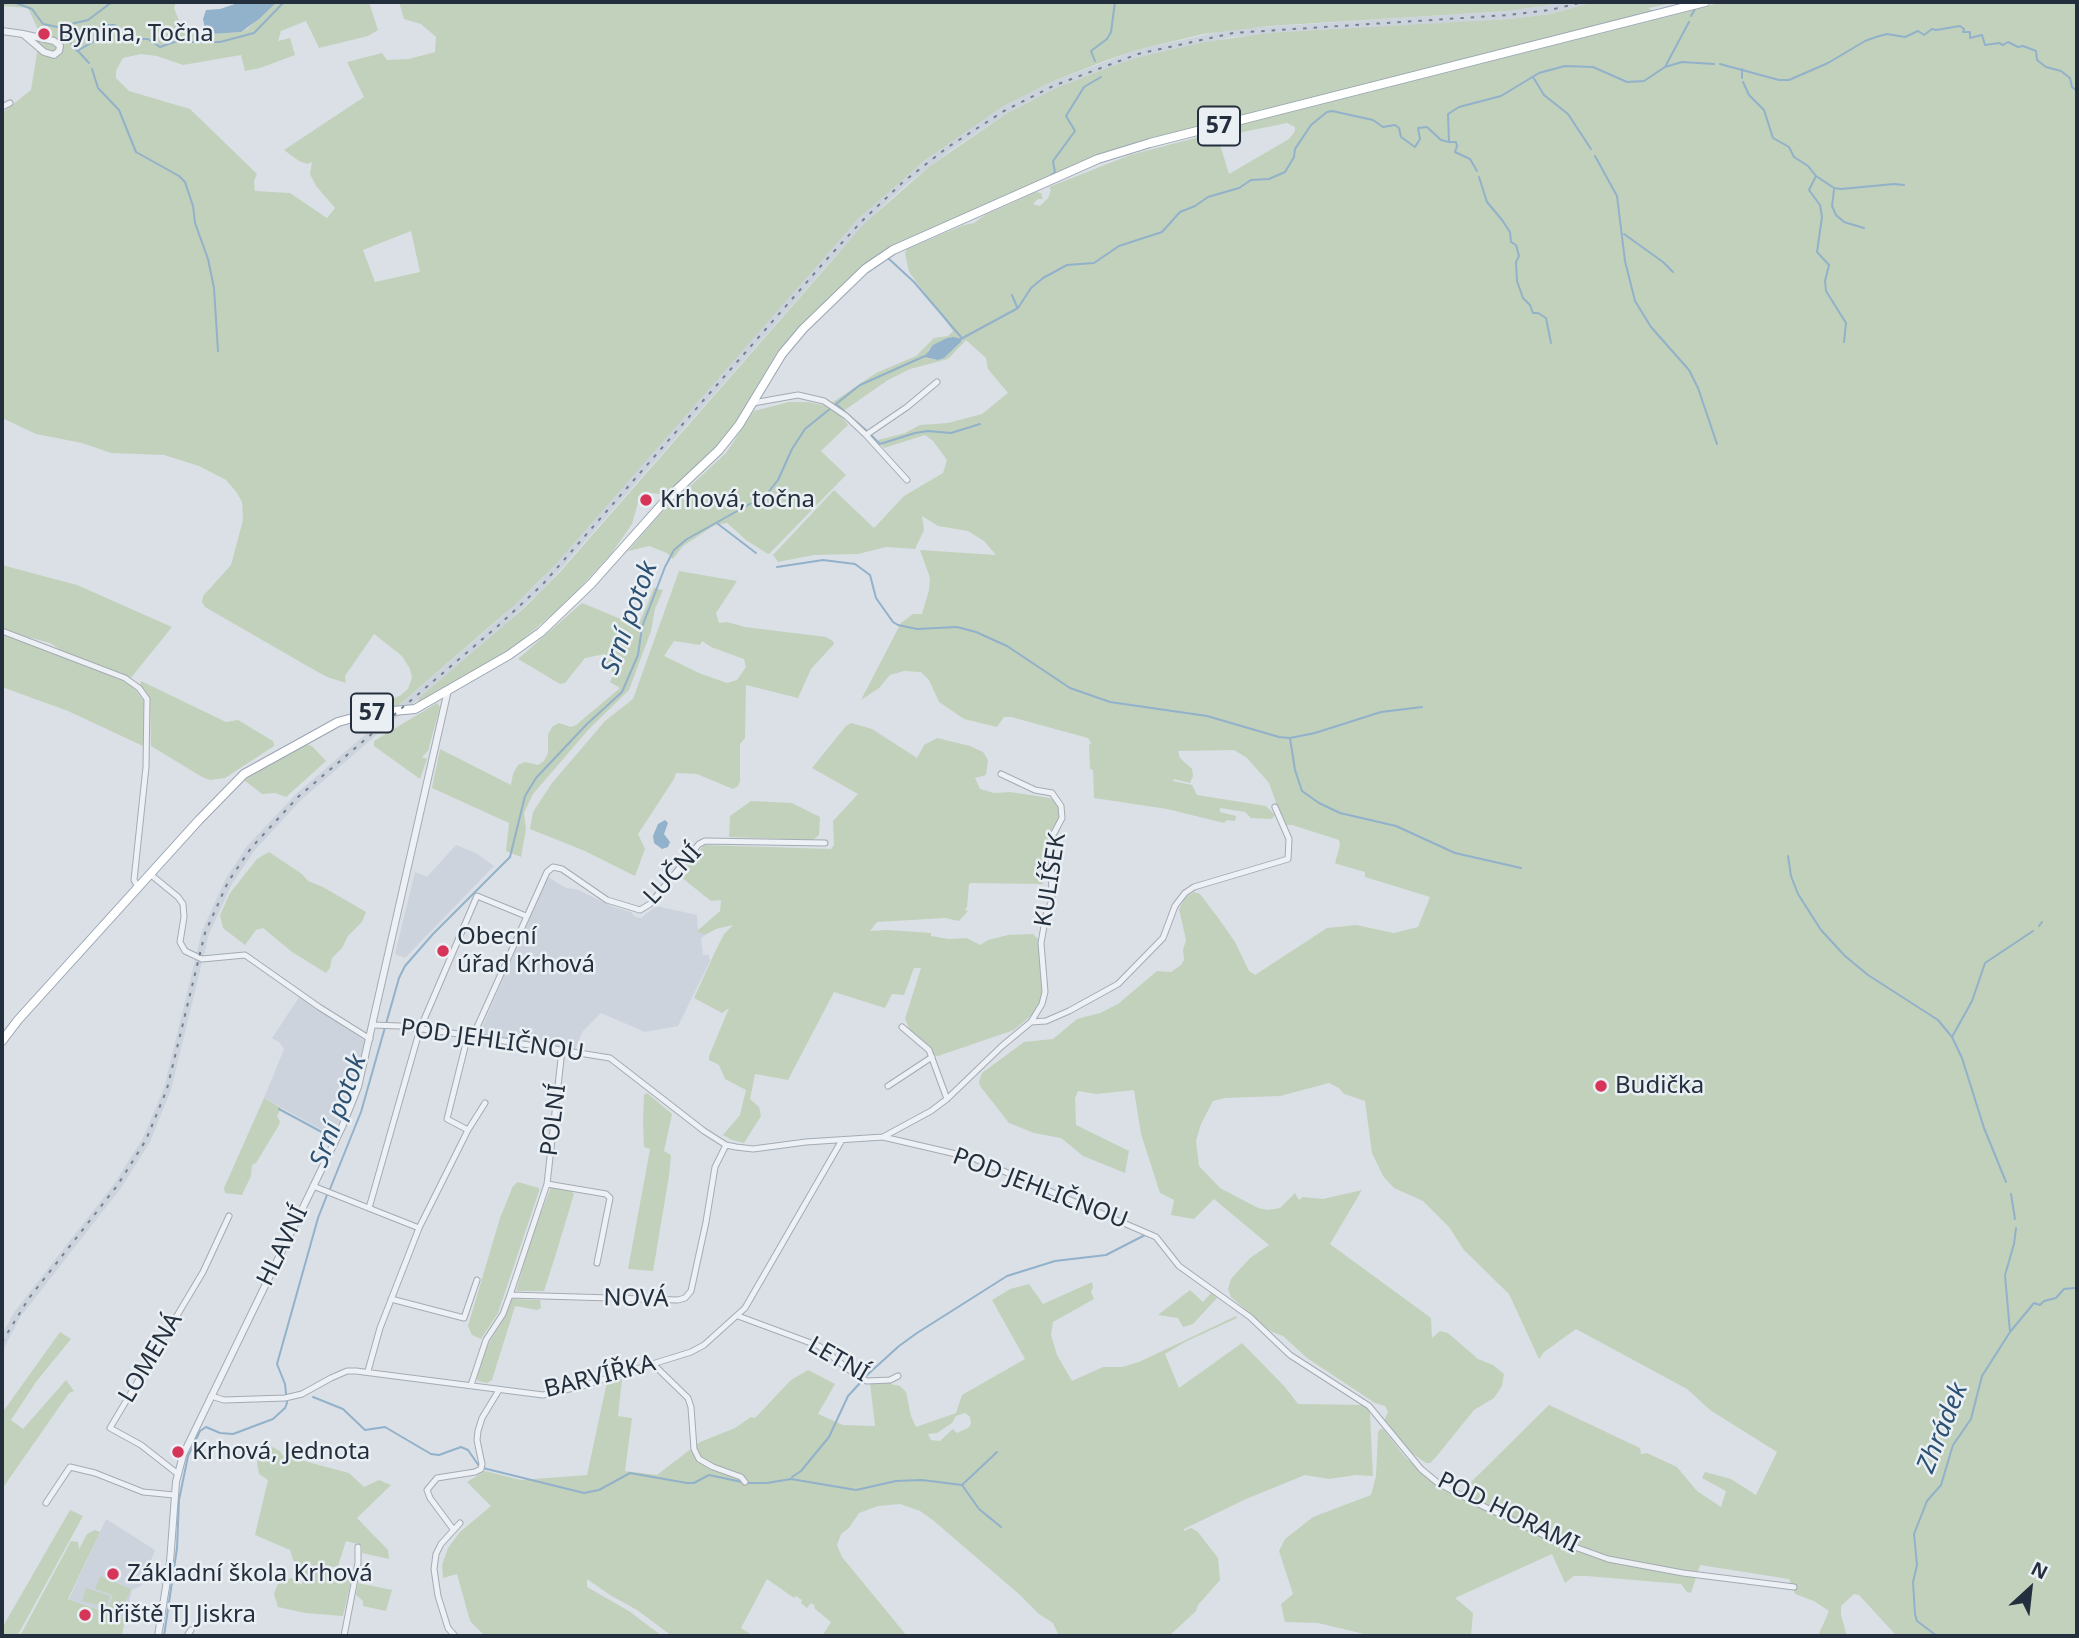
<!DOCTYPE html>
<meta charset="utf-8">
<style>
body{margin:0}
#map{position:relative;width:2079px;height:1638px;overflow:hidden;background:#dbe0e6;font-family:"Noto Sans",sans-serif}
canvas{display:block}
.frame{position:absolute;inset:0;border:4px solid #242f3d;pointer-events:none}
.north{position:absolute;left:1995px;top:1554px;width:70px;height:70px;-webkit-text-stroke:5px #eaeff4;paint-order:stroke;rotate:27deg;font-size:19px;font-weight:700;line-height:28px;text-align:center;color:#242f3d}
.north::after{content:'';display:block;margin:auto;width:24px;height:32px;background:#242f3d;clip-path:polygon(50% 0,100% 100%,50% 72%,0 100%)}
</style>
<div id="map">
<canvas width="2079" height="1638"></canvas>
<div class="frame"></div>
<div class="north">N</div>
</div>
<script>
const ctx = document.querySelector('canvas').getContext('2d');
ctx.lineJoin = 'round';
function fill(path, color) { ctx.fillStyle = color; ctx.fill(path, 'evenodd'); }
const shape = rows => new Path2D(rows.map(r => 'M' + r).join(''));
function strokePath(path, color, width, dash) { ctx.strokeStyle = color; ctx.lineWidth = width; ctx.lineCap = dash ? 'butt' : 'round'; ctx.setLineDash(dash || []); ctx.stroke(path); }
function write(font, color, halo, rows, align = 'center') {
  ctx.font = font + ' "Noto Sans",sans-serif'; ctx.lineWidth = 5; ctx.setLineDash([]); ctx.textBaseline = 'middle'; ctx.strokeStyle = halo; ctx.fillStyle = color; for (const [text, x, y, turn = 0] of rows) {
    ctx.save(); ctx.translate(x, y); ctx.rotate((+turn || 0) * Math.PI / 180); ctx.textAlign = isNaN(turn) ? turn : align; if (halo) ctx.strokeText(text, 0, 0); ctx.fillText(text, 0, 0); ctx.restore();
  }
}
fill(shape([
 [1569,2,1594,2,1551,14,1509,19,1233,37,1139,57,1030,101,1006,114,951,150,906,185,883,206,830,262,546,586,501,628,301,800,254,851,232,884,209,934,171,1090,150,1142,121,1188,21,1316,2,1352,2,1334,15,1311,114,1184,143,1138,164,1088,202,931,225,880,247,846,296,794,496,622,540,581,824,257,858,219,901,179,946,144,1002,107,1051,82,1137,50,1232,29,1508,11],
 [456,845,476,853,494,866,405,958,395,954,415,872,427,877],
 [548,877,566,888,576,889,616,908,631,912,635,917,641,918,656,906,697,915,698,931,705,935,701,939,703,955,709,955,710,961,678,1026,645,1032,601,1013,583,1031,575,1049,479,1034],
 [300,996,365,1041,351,1097,333,1136,264,1098,284,1049,280,1043,272,1038],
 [106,1519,155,1550,141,1586,132,1590,125,1619,69,1599]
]), '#ccd3dc');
fill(shape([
 [2,2,176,2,174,8,181,26,191,34,212,34,240,32,247,29,277,2,369,2,378,30,368,36,319,48,306,21,281,31,278,41,290,38,295,55,260,68,245,71,241,55,183,65,157,56,141,54,123,58,116,71,116,78,129,91,190,109,257,174,254,181,255,191,290,193,327,218,335,208,316,186,310,174,312,162,307,164,299,161,284,150,364,97,347,62,382,53,387,60,409,59,435,52,436,37,421,24,404,19,399,2,1569,2,1508,11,1269,26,1203,34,1137,50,1107,60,1051,82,1002,107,925,160,858,219,554,566,518,602,398,706,385,705,386,702,401,695,408,689,412,678,410,669,402,656,374,634,345,676,346,683,327,677,309,667,205,607,202,602,203,596,231,565,243,520,242,502,237,493,226,480,199,466,164,455,111,453,82,443,36,434,2,418,2,113,31,90,40,34,28,8,2,6],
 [411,231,420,272,375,282,363,250],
 [1594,2,1677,2,1648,8,1653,11,1149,139,1097,155,891,247,862,266,800,326,778,351,735,423,716,447,665,495,653,493,644,494,638,503,632,524,611,554,563,606,512,648,417,703,419,698,524,608,560,572,864,224,930,166,1006,114,1054,89,1110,67,1139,57,1205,42,1269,33,1509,19,1551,14],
 [1723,2,2077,2,2077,1636,1895,1636,1894,1633,1859,1595,1854,1594,1841,1606,1841,1615,1847,1636,1818,1636,1829,1611,1814,1601,1795,1594,1789,1579,1700,1565,1691,1593,1687,1592,1681,1584,1587,1576,1574,1576,1565,1583,1552,1554,1455,1598,1473,1613,1471,1636,1363,1636,1364,1634,1318,1623,1285,1622,1281,1604,1293,1594,1279,1551,1285,1539,1313,1517,1371,1495,1376,1476,1378,1432,1380,1429,1383,1429,1406,1458,1441,1489,1462,1491,1549,1405,1640,1448,1641,1454,1647,1453,1677,1467,1697,1491,1721,1507,1726,1491,1702,1478,1705,1472,1731,1479,1756,1495,1777,1452,1710,1410,1687,1389,1576,1329,1544,1352,1539,1359,1509,1294,1464,1250,1449,1227,1423,1201,1394,1188,1383,1176,1372,1153,1365,1101,1344,1094,1339,1088,1329,1083,1280,1096,1225,1098,1213,1101,1201,1124,1196,1141,1199,1166,1220,1188,1258,1208,1268,1210,1280,1208,1295,1193,1299,1200,1303,1197,1323,1199,1362,1190,1330,1244,1431,1318,1432,1338,1440,1331,1448,1333,1478,1359,1493,1365,1504,1374,1502,1386,1494,1398,1474,1410,1436,1457,1430,1463,1426,1463,1413,1454,1384,1421,1388,1412,1385,1406,1375,1403,1307,1358,1283,1336,1270,1331,1231,1297,1228,1289,1231,1279,1250,1258,1269,1245,1214,1199,1194,1219,1171,1215,1174,1200,1160,1193,1141,1134,1134,1090,1096,1094,1078,1091,1075,1098,1076,1125,1129,1151,1125,1173,1083,1156,1061,1138,1034,1133,1009,1123,980,1086,979,1081,982,1073,1024,1042,1053,1039,1077,1019,1100,1013,1118,1004,1157,971,1171,972,1181,965,1184,960,1183,950,1186,940,1179,909,1186,897,1194,892,1200,894,1219,919,1235,942,1249,971,1255,975,1327,928,1356,925,1394,933,1418,927,1430,897,1365,877,1365,872,1337,864,1335,863,1340,845,1339,840,1292,825,1284,825,1269,783,1247,758,1234,750,1178,751,1180,758,1192,769,1193,776,1190,783,1174,779,1173,781,1192,785,1197,795,1266,806,1275,815,1272,819,1251,818,1245,812,1220,808,1220,812,1236,816,1235,821,1227,820,1224,823,1167,809,1094,798,1093,770,1090,769,1089,745,1091,743,1088,738,1011,717,1004,717,997,727,964,719,939,702,929,680,921,672,904,671,890,675,879,688,861,700,901,623,913,614,922,614,929,590,930,578,920,550,996,555,984,541,968,531,938,526,922,516,924,530,915,549,886,547,858,554,814,555,778,562,773,555,834,490,874,528,904,496,943,473,947,460,933,441,925,435,884,448,878,440,905,433,920,425,948,423,982,414,1008,393,988,369,986,358,966,340,948,359,910,369,888,380,839,414,848,425,821,451,846,475,770,553,768,554,746,540,727,523,715,525,683,546,673,559,667,553,649,546,628,551,661,513,726,453,754,411,789,402,808,402,827,406,876,373,916,356,934,338,948,336,953,331,909,272,905,253,907,249,964,225,974,223,985,215,1036,192,1041,193,1043,199,1038,199,1033,204,1040,206,1048,198,1051,190,1049,187,1130,155,1203,136,1216,138,1214,131],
 [1287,123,1295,127,1295,131,1289,139,1229,174,1218,138,1227,139,1243,132],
 [947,338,961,342,944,358,938,360,926,358,928,350],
 [2,565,77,585,172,627,130,679,62,651,50,643,2,630],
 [679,571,737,581,716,613,719,623,727,622,745,627,826,637,833,641,834,644,811,669,798,698,746,685,745,738,740,744,740,781,738,786,733,789,697,774,676,773,674,779,638,834,645,849,635,876,585,851,530,829,533,812,552,783,605,721,633,699],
 [702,641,711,647,744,659,746,667,737,680,727,683,699,673,664,656,674,641,700,645],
 [654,588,663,590,655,609,651,631,629,690,589,729,533,794,524,813,526,829,521,857,506,851,509,823,432,788,440,749,511,785,513,774,518,765,525,762,538,765,544,761,548,753,548,734,553,726,559,723,571,727,576,725,620,688,610,682,614,673,604,664,605,654,585,658,565,683,560,684,518,659,582,603,638,626],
 [2,634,41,647,123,681,133,687,145,702,143,746,68,711,2,687],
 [141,681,226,722,238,720,273,741,274,746,225,778,210,780,202,777,151,746,150,700,140,685],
 [437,703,440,707,428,751,422,757,427,759,420,779,374,746,374,741],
 [851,723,872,729,917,758,924,745,937,738,970,746,983,752,988,760,986,775,975,778,980,789,994,793,1010,792,1050,798,1058,804,1060,815,1047,843,1043,884,971,883,969,884,967,907,965,910,968,911,959,921,945,918,877,922,870,931,887,930,931,933,931,936,949,939,967,938,980,945,988,940,1008,935,1033,934,1038,939,1043,990,1041,999,1033,1014,1014,1030,938,1056,933,1055,910,1031,905,1019,921,968,914,968,904,995,892,994,885,1008,834,992,788,1080,755,1074,750,1099,759,1107,761,1116,744,1143,732,1140,723,1135,740,1115,746,1090,725,1079,719,1065,709,1060,709,1056,729,1008,722,1013,694,998,715,952,724,934,733,925,716,929,705,935,697,931,720,911,721,900,711,901,681,877,680,874,704,845,831,849,834,845,833,821,858,794,812,768,846,726],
 [306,744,312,746,326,761,286,797,275,793,262,794,244,780],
 [751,801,792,803,820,817,819,835,813,840,729,837,730,816],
 [269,852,302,874,308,881,323,887,366,912,362,922,348,936,342,948,332,958,330,968,326,973,292,952,263,928,256,930,245,945,223,928,220,915,230,893,257,859],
 [647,1093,672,1114,664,1151,671,1155,669,1176,653,1271,628,1269,650,1149,644,1147,643,1121,644,1095],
 [264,1098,281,1108,277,1116,280,1121,279,1125,256,1163,252,1165,251,1176,242,1195,225,1193,224,1188],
 [518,1182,539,1188,539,1191,498,1313,481,1339,472,1335,468,1326,500,1218,513,1186],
 [551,1187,571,1191,574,1194,555,1257,544,1291,516,1291,532,1236],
 [1092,1282,1093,1287,1091,1292,1094,1299,1053,1322,1051,1335,1057,1355,1072,1381,1103,1367,1122,1367,1139,1362,1236,1316,1237,1318,1185,1342,1165,1354,1179,1388,1242,1343,1285,1387,1298,1404,1364,1405,1370,1413,1373,1476,1356,1475,1329,1479,1305,1475,1246,1499,1184,1529,1184,1531,1191,1528,1198,1532,1218,1558,1220,1580,1198,1605,1196,1611,1169,1636,1059,1636,1053,1623,1039,1614,1020,1595,934,1521,920,1511,900,1504,878,1506,859,1513,849,1528,841,1534,837,1545,842,1557,907,1636,822,1636,831,1622,814,1608,815,1606,811,1603,807,1608,801,1603,802,1600,796,1596,794,1598,767,1579,741,1628,753,1636,672,1636,637,1610,610,1595,587,1579,587,1587,629,1611,662,1636,485,1636,470,1621,457,1574,443,1578,442,1565,448,1548,460,1532,491,1506,467,1482,485,1471,521,1480,587,1475,607,1382,622,1379,618,1416,632,1418,625,1471,657,1475,700,1442,735,1428,751,1417,755,1418,791,1380,808,1370,835,1384,818,1414,843,1425,875,1426,870,1383,891,1382,891,1384,900,1386,906,1392,911,1416,916,1427,956,1413,962,1395,1025,1359,992,1300,1010,1289,1029,1284,1043,1304],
 [965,1413,970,1417,971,1424,968,1428,957,1433,953,1429,940,1441,931,1440,928,1434,937,1433,952,1423,956,1416],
 [1190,1290,1203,1302,1211,1293,1217,1298,1193,1324,1183,1327,1178,1318,1158,1315],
 [512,1299,540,1300,541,1308,537,1310,515,1306,492,1380,487,1383,478,1381,476,1376,486,1348,506,1315],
 [60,1332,71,1339,36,1382,11,1420,23,1429,66,1380,74,1391,69,1393,2,1489,2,1413],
 [268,1445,280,1451,282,1455,349,1473,364,1487,379,1480,391,1485,357,1518,388,1550,389,1559,362,1553,362,1545,346,1541,338,1566,332,1567,330,1573,351,1581,343,1616,305,1613,278,1607,274,1594,280,1578,286,1581,291,1578,302,1585,304,1569,293,1560,290,1550,255,1535,268,1480,259,1474,257,1463,260,1453],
 [70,1510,83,1516,25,1622,17,1636,2,1636,2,1628],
 [95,1530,100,1532,68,1599,125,1619,122,1636,20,1636,71,1541,78,1542,79,1549,87,1534],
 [100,1576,131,1589,120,1616,108,1611,113,1595,95,1589],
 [358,1583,392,1590,386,1611,363,1606,363,1601,356,1595],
 [86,1588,110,1596,107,1607,82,1601]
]), '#c2d1bb');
fill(shape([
 [241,2,277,2,259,19,241,32,212,34,205,29,203,19,206,10,220,9],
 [954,337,961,339,961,342,944,358,938,360,924,357,933,345,947,338],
 [665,820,668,823,664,834,670,842,668,847,662,849,654,843,653,836,658,824]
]), '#92b1ca');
strokePath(shape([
 [2,2,16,3,32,9,43,24,58,27,77,51,98,39,108,25,115,25,123,39,148,39,160,47,174,42,220,42,254,33,284,2],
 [1691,16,1695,9],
 [58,27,88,20,112,2],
 [78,51,89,63],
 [1095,61,1091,51,1107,39,1111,32,1115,2],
 [1720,64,1779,80,1789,80,1828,63,1865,41,1876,37,1887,34,1905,37,1918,31,1924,35,1932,29,1936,30,1960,26,1964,29,1963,32,1970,32,1970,38,1982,35,1985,45,1999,43,2003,45,2008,42,2018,47,2023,46,2036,51,2037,60,2046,67,2061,71,2070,78,2072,87,2077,91],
 [1665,67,1689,22],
 [92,69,98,88,119,110,136,152,179,176,185,182,193,206,195,223,208,259,214,288,218,351],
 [1533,77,1544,95,1568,114,1591,149],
 [1742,78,1742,69],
 [1743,82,1749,95,1764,110,1773,138,1789,147,1794,157,1808,166,1816,176,1809,190,1820,205,1822,217,1817,252,1829,265,1825,281,1826,291,1846,323,1844,342],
 [1449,142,1456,142,1457,146,1455,152,1470,159,1477,171],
 [1595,156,1617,196,1625,261,1635,301,1651,327,1689,370,1698,388,1717,444],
 [1051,175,1055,173,1053,161,1075,131,1066,116,1084,87,1101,77],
 [1816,176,1834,188,1841,189,1894,184,1904,185],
 [1479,177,1487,202,1502,220,1510,232,1511,242,1516,245,1519,256,1516,262,1517,281,1523,298,1530,305,1533,313,1538,313,1546,318,1551,343],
 [1834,190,1832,206,1836,215,1844,222,1864,228],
 [1624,234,1663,262,1673,272],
 [888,258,914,282,961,337],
 [1012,295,1017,307],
 [959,340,1018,308,1031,288,1043,278,1067,265,1094,263,1119,246,1162,232,1180,212,1195,206,1208,197,1239,188,1251,180,1269,179,1285,172,1294,157,1295,149,1311,125,1327,112,1332,111,1373,120,1383,127,1395,125,1399,128,1401,137,1415,147,1420,139,1418,128,1427,127,1441,140,1449,142,1448,114,1459,107,1501,96,1539,73,1565,66,1593,67,1627,82,1644,81,1665,67,1682,62,1714,64],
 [836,404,867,431],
 [871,435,880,444,915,433,928,431,951,433,980,424],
 [718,524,756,553],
 [777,567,823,560,855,564,870,575,876,598,893,622,898,625,917,629,957,627,976,632,1007,646,1070,688,1110,702,1207,716,1279,737,1290,738,1315,733,1381,712,1422,707],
 [1290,738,1295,770,1302,791,1319,803,1340,813,1396,826,1455,853,1521,868],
 [1788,856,1791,876,1798,894,1821,930,1845,956,1868,975,1938,1020,1952,1037,1962,1058,1984,1128,2006,1182],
 [2039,926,2042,922],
 [1952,1037,1972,1001,1985,963,2033,931],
 [279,1109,331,1137],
 [330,1189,361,1112,399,978,405,966,433,934,510,857,525,796,536,778,586,725,622,692,638,655,642,627,665,567,674,550,687,539,766,495,778,480,792,449,805,429,836,404,860,385,925,356],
 [2011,1194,2015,1219],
 [2010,1332,2034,1303,2040,1305,2044,1301,2056,1298,2064,1289,2075,1288],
 [866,1376,899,1346,917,1333,1007,1276,1055,1261,1106,1255,1145,1235],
 [313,1397,343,1409,365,1430,385,1427,431,1454,439,1455,461,1447,468,1450,479,1466],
 [483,1468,584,1493,599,1490,630,1473,687,1483,694,1483,709,1475,742,1482],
 [792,1477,801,1471,829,1437,848,1396,860,1383],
 [748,1483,767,1483,791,1479,856,1490,896,1481,922,1480,962,1485,979,1509,1001,1527],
 [962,1485,997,1452],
 [164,1636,177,1548,179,1500,188,1456,200,1431,206,1427,220,1433,233,1434,273,1419,285,1408,287,1403,285,1384,277,1364,318,1218,327,1195],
 [1937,1636,1917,1621,1915,1614,1913,1582,1917,1565,1914,1534,1927,1501,1941,1485,1953,1445,1971,1419,1982,1376,2010,1332,2005,1275,2014,1244,2016,1228]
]), '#92b1ca', 2);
const minor = shape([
 [2,107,10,103],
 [753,403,798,395,824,401,846,416,866,435,907,480],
 [866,435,907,407,937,382],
 [2,631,125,678,139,688,147,699,146,767,134,880,138,887],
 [150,874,178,897,183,904,184,917,180,942,185,951,202,959,245,955,319,1007,370,1039],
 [1031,1022,1046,1021,1069,1011,1118,984,1163,938,1175,906,1185,893,1194,887,1288,859,1289,839,1275,807],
 [373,1025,400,1026,473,1036,610,1058,704,1131,726,1145,736,1147,753,1149,806,1142,883,1137,973,1158,1156,1237,1179,1266,1250,1317,1290,1355,1369,1406,1421,1469,1438,1483,1466,1498,1550,1538,1608,1559,1683,1573,1794,1587],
 [902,1027,929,1050,947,1099],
 [465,1036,466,1043,447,1119,468,1130],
 [473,1036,547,872,553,867,562,869,607,900,640,910,650,904,699,844,705,841,825,843],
 [562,1050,547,1184,606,1194,610,1198,597,1263],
 [888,1086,932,1057],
 [883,1137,931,1111,947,1099,1002,1046,1031,1022,1042,1004,1045,992,1041,943,1046,915,1052,900,1051,854,1053,835,1062,818,1061,806,1052,793,1035,790,1001,774],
 [313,1186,419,1228],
 [369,1208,420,1029,477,896,526,916],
 [510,1295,678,1300,685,1298,691,1291,706,1222,715,1167,726,1145],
 [391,1299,464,1318,477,1280],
 [738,1316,819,1346,857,1376,867,1381,890,1380,898,1376],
 [654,1365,688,1398,691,1407,694,1449,699,1459,713,1467,741,1477,745,1482],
 [368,1371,380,1328,419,1228,468,1130,485,1103],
 [471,1385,486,1340,503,1314,510,1295,547,1184],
 [211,1396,224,1400,285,1398,302,1394,331,1378,347,1371,356,1371,543,1395,582,1386,691,1352,704,1345,745,1308,842,1140],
 [178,1474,141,1445,110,1428,203,1272,229,1216],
 [46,1503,70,1467,95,1473,143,1492,174,1495],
 [453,1529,430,1498,427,1490,437,1478,475,1472,481,1469,482,1464,477,1440,478,1431,482,1418,499,1390],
 [187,1636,191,1630],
 [344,1636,358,1563,358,1547],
 [455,1636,448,1628,438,1596,434,1569,436,1554,441,1544,460,1523]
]);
const tertiary = shape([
 [2,31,23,34,54,41,60,46,59,51,54,55,44,52,23,34],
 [158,1636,170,1562,176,1482,183,1455,342,1127,358,1087,448,690]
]);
const primary = shape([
 [2,1041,18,1020,199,820,244,774,338,722,371,713,415,709,509,655,541,632,591,584,665,501,719,450,739,425,782,354,803,329,865,269,893,250,1098,159,1150,143,1705,2]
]);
strokePath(minor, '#a4abb3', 7);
strokePath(tertiary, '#a4abb3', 8);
strokePath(primary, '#99a5b3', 10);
strokePath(minor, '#edf0f5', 5);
strokePath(tertiary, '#edf0f5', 6);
strokePath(primary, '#fff', 8);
strokePath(shape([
 [2,1342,29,1298,117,1186,146,1140,167,1089,205,933,228,882,251,848,298,797,499,625,543,584,827,259,861,222,903,182,948,147,1004,111,1053,86,1138,54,1233,33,1508,15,1550,10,1583,2]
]), '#738191', 2, [3.5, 7]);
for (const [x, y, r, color] of [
 [44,34,7,"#d63559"],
 [646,500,7,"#d63559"],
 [443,951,7,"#d63559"],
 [1601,1086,7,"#d63559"],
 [178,1452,7,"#d63559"],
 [113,1574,7,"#d63559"],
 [85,1615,7,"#d63559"]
]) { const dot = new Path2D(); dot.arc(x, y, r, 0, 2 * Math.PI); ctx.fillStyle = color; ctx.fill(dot); strokePath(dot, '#eaeff4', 2.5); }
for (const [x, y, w] of [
 [1219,126,42],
 [372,713,42]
]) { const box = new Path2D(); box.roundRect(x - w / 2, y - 19.5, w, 39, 5); ctx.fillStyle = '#eaeff4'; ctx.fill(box); strokePath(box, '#242f3d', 2); }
write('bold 23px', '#242f3d', null, [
 ["57",1219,126],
 ["57",372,713]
]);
write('24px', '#242f3d', '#eaeff4', [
 ["Bynina, Točna",58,34],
 ["Krhová, točna",660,500],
 ["Obecní",457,937],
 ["úřad Krhová",457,965],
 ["Budička",1615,1086],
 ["Krhová, Jednota",192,1452],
 ["Základní škola Krhová",127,1574],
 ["hřiště TJ Jiskra",99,1615]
], 'left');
write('24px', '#242f3d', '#eaeff4', [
 ["LUČNÍ",673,875,-47],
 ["KULÍŠEK",1051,880,-81],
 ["POD JEHLIČNOU",492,1041,8],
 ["POLNÍ",554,1120,-83],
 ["POD JEHLIČNOU",1040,1189,21],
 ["HLAVNÍ",283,1246,-64],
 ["NOVÁ",636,1299,1],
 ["LOMENÁ",151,1358,-59],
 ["LETNÍ",838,1360,30],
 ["BARVÍŘKA",600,1377,-14],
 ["POD HORAMI",1508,1513,26]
]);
write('italic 26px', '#2c5173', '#eaeff4', [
 ["Srní potok",630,618,-70],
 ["Srní potok",339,1111,-70],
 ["Zhrádek",1943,1428,-68]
]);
</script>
